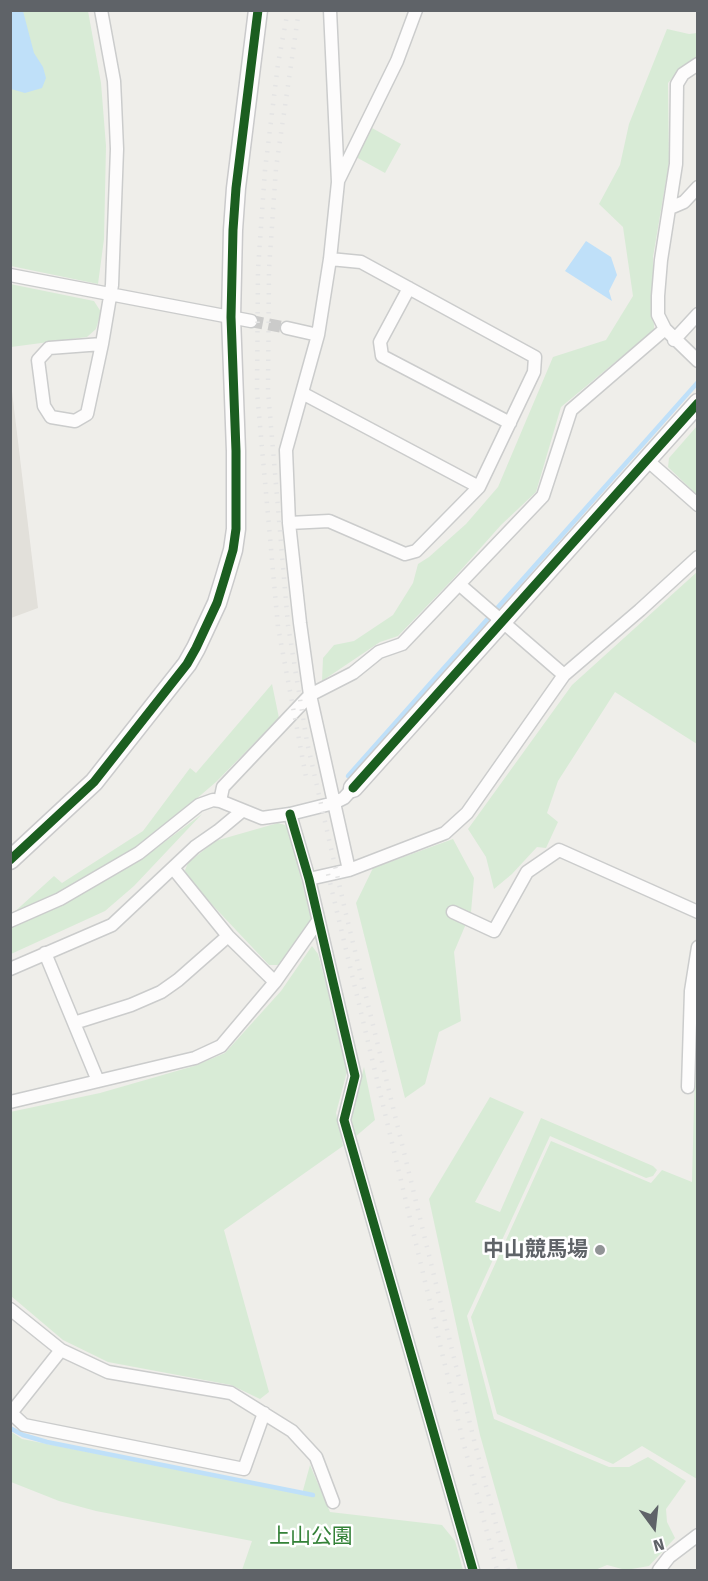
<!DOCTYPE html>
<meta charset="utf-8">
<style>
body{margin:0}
#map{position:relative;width:708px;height:1581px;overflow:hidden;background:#efeeea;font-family:"Fira Sans",sans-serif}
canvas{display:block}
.frame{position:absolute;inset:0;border:12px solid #5f6368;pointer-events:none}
.north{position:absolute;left:624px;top:1497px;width:60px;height:60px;-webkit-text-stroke:4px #fff;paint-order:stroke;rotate:165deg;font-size:16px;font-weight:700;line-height:24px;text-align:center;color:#5f6368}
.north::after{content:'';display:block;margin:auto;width:21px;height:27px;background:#5f6368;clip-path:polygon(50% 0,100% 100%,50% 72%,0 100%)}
</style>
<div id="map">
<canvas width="708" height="1581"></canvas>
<div class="frame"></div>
<div class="north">N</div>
</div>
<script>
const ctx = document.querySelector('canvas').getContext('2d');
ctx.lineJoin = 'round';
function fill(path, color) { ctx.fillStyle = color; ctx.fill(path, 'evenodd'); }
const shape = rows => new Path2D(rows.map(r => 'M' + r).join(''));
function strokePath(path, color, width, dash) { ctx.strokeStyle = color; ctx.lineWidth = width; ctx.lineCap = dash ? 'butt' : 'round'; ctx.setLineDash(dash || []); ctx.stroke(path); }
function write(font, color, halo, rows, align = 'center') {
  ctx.font = font + ' "Fira Sans","Noto Sans JP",sans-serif'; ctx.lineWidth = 5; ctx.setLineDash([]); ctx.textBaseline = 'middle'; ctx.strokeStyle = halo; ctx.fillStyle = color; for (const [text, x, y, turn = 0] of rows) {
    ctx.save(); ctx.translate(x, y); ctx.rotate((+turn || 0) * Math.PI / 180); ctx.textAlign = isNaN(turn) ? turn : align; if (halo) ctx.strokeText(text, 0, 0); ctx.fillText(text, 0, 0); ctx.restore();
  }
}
fill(shape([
 [10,375,38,608,11,618,10,618]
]), '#e2e0da');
fill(shape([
 [10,11,88,11,101,83,106,146,104,239,98,284,11,266],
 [667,29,689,34,697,33,697,56,680,69,668,83,669,163,653,257,654,330,561,407,536,492,501,525,452,580,398,636,380,642,322,681,323,658,334,645,354,641,393,615,413,583,418,564,429,557,466,524,498,487,553,357,606,340,633,296,623,227,599,204,620,165,629,124],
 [372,128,401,144,385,173,356,157],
 [10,284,94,301,101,312,96,329,87,337,11,347],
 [697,426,697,495,668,467,669,458],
 [697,572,697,744,615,692,558,781,547,813,558,822,546,848,537,847,512,874,494,889,486,857,468,829,572,685],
 [272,684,279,718,216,782,138,849,57,894,11,915,54,876,62,883,143,831,190,768,196,773],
 [202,814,134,886,105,911,11,954,11,926,63,905,143,858],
 [278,823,285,825,289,831,311,919,280,965,269,965,186,877,185,870,188,863,215,841],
 [453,839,474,878,471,912,454,952,461,1021,439,1032,425,1084,405,1098,356,903,373,868],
 [312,946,318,954,348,1068,336,1113,343,1146,224,1230,269,1392,260,1399,231,1385,108,1362,63,1340,11,1296,10,1112,100,1093,194,1066,225,1053,281,991],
 [697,990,697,1479,642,1446,613,1464,497,1414,471,1317,551,1141,651,1183,662,1170,692,1182],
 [364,1067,375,1120,355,1137,351,1117],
 [490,1097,524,1112,475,1202,500,1212,541,1118,653,1166,657,1170,653,1176,646,1178,550,1136,467,1316,494,1419,609,1467,629,1467,648,1457,686,1481,666,1509,667,1522,675,1538,649,1566,626,1570,607,1565,595,1570,518,1570,480,1435,429,1199],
 [10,1431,22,1439,302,1494,310,1465,330,1512,442,1525,455,1541,463,1570,242,1570,252,1541,96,1511,59,1501,11,1482]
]), '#d8ebd6');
fill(shape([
 [10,11,23,11,34,53,43,67,46,78,42,88,25,93,11,89],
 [586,241,611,257,617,275,609,291,612,301,565,271]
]), '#bfe0f9');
strokePath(shape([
 [348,776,698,382],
 [10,1428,23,1435,47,1442,313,1495]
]), '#bfe0f9', 4.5);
strokePath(shape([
 [251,321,287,328]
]), '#cbcbca', 12, [12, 6]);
const street = shape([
 [101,10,114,81,115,102,117,149,112,285,102,344,87,414,75,421,51,417,44,406,38,360,49,348,102,344],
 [330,10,338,182,330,259,318,335,286,450,289,523,300,623,310,695,349,870],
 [338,181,397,61,416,10],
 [670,208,684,202,698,187],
 [10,275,251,321],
 [409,288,380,342,382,356,510,423],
 [287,328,318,335],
 [665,329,658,315,658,296,661,260,676,164,677,84,683,74,698,64],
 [674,340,698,314],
 [302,393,479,487],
 [647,460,698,505],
 [289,523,329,521,405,554,416,551,479,487,534,372,535,357,361,262,330,259],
 [460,585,564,675],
 [220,801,223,787,310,695,353,673,379,652,402,644,543,496,571,410,665,329,698,361],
 [290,814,309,879,355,1076,344,1120,473,1570],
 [173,868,228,936,275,982],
 [309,879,349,870,445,833,467,813,564,675,640,610,698,557],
 [453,912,494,931,527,872,559,850,698,912],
 [10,921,60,899,139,853,199,805,213,800,220,801,262,818,290,814,334,803,344,798,353,788],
 [45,953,98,1081],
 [10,969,112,925,195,847,218,831,242,811],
 [74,1023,131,1005,161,992,178,980,228,936],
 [688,1087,691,991,698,947],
 [10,1102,195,1058,221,1046,275,982,318,921],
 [10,1309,61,1350,108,1372,231,1393,292,1431,316,1457,333,1502],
 [10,1412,24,1425,244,1469,264,1413],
 [11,1413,61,1350],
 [659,1570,669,1557,698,1535]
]);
const secondary = shape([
 [353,788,698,403],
 [10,860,94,782,187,664,196,648,217,603,225,577,233,550,236,529,236,451,231,317,233,230,236,188,258,10]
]);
strokePath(street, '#cbcccc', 15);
strokePath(secondary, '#cacacb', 21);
strokePath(street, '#fdfcfc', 12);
strokePath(secondary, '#fdfcfc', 18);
strokePath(shape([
 [288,10,278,64,265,170,258,269,257,392,278,627,306,777],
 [299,10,276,168,269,269,268,391,288,625,307,742,345,910,474,1440,508,1570],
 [328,874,463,1441,497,1570]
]), '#e4e4e4', 4.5, [1.5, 8]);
strokePath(shape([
 [353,788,698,403],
 [290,814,309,879,355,1076,344,1120,473,1570],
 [10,860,94,782,187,664,196,648,217,603,225,577,233,550,236,529,236,451,231,317,233,230,236,188,258,10]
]), '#1b5e20', 9);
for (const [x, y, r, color] of [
 [600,1250,6,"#919496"]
]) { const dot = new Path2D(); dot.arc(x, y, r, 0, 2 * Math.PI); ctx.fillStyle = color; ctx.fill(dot); strokePath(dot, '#fff', 2); }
write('bold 21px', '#5f6368', '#fff', [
 ["中山競馬場",588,1250]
], 'right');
write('21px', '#348238', '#fff', [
 ["上山公園",311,1537]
]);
</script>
